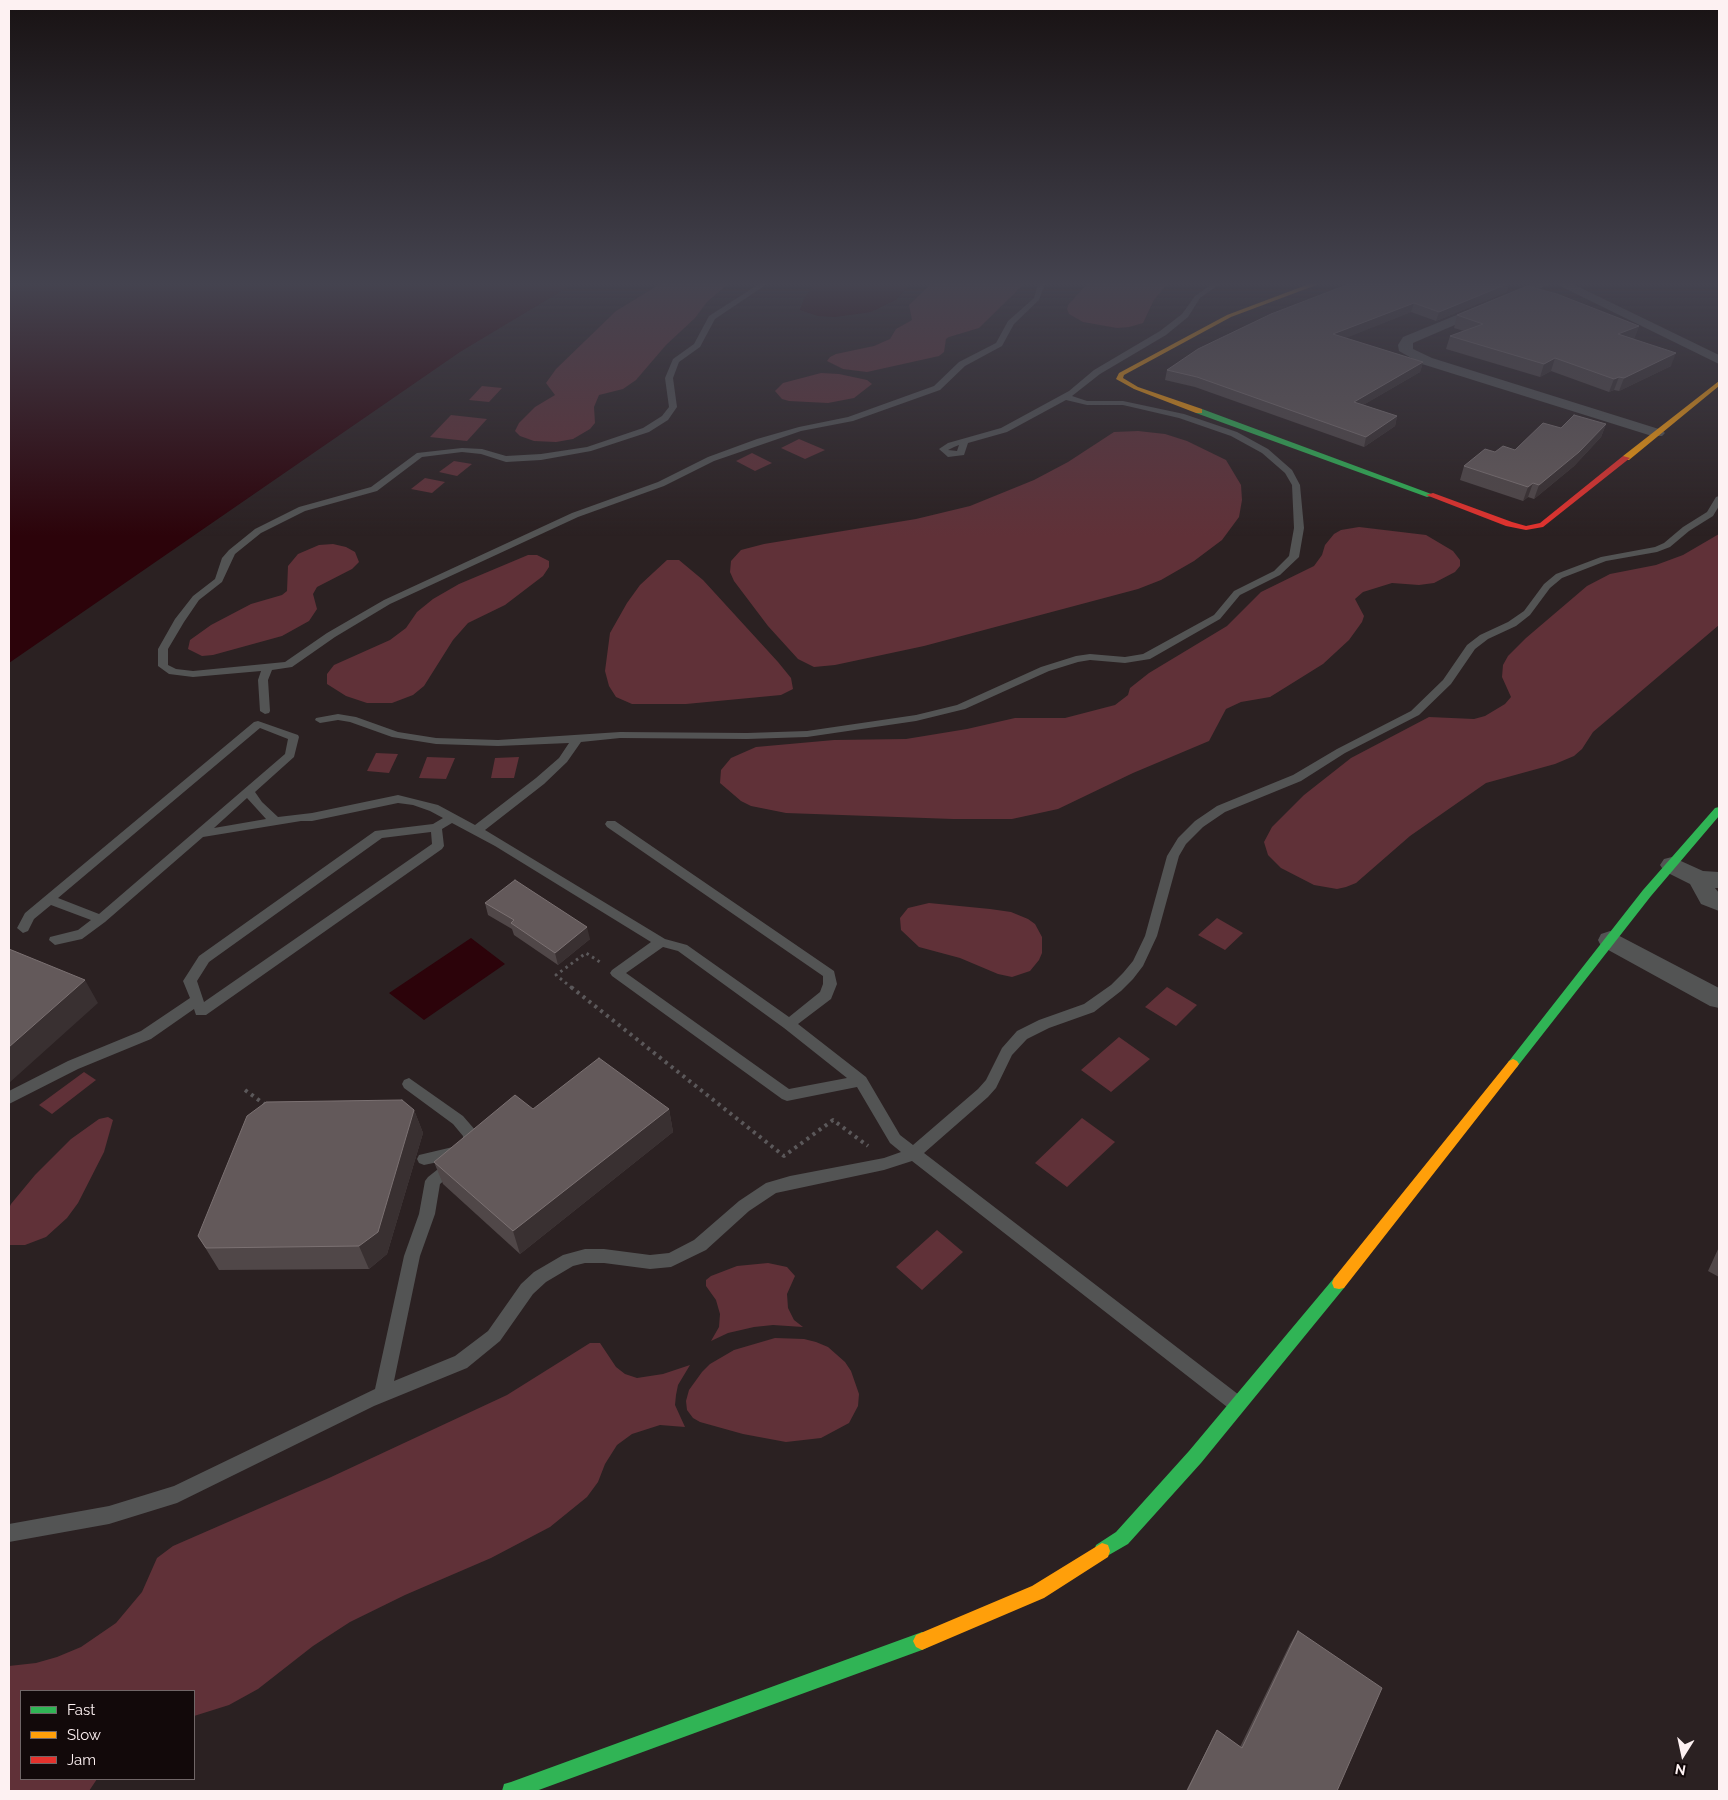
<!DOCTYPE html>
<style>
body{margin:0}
#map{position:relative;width:1728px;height:1800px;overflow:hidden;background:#2b2122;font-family:Raleway,sans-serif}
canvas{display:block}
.frame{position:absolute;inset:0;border:10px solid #fdf1f2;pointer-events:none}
.legend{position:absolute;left:20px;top:1690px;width:175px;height:90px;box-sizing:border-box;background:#12090a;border:1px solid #706667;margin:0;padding:6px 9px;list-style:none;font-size:15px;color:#fdf1f2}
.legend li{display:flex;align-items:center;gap:10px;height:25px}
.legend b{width:25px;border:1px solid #706667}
.north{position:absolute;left:1658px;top:1730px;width:50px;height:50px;-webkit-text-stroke:4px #12090a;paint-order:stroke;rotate:190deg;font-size:14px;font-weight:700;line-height:20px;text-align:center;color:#fdf1f2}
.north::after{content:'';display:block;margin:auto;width:18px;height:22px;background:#fdf1f2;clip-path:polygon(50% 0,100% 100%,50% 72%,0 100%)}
</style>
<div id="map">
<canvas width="1728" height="1800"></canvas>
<div class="frame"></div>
<ul class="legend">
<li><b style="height:6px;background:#30b455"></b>Fast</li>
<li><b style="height:6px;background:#ff9f0a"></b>Slow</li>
<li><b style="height:6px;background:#e5322d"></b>Jam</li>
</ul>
<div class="north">N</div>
</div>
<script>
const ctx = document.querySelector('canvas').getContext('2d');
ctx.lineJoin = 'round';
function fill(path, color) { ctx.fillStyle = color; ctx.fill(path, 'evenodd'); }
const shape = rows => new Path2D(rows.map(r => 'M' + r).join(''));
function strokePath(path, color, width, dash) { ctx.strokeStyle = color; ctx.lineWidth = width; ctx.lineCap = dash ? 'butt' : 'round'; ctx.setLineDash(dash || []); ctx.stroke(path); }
fill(shape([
 [660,284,728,284,707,302,695,318,666,345,636,380,623,389,599,395,594,407,595,423,590,429,573,439,556,442,534,441,520,436,515,431,519,423,535,407,555,395,546,383,556,369,616,311],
 [931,284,1024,284,979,328,949,337,946,339,944,352,939,356,867,372,843,369,827,361,830,357,836,354,874,346,890,339,896,329,912,320,909,305],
 [1087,284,1167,284,1154,300,1143,323,1129,327,1117,328,1083,322,1069,314,1067,309,1068,305],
 [821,373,839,374,867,380,872,384,854,398,828,403,789,401,782,399,775,391,783,383],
 [482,386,502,388,489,402,469,400],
 [451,415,487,419,467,441,430,437],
 [1138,431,1165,434,1187,441,1226,460,1241,485,1242,500,1239,517,1222,540,1194,561,1161,580,1138,589,924,646,835,665,814,667,798,659,768,626,734,581,730,572,731,561,741,550,764,544,916,519,970,506,1034,480,1068,462,1114,432],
 [799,439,825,450,805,459,781,448],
 [752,453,772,463,755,471,736,461],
 [454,461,472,464,457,476,439,472],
 [425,478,445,482,432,493,411,489],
 [1359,527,1426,535,1453,551,1460,560,1460,566,1455,572,1434,583,1419,585,1392,583,1363,592,1355,599,1364,616,1362,622,1349,640,1323,664,1270,697,1241,702,1226,709,1209,741,1133,773,1058,809,1012,819,953,819,786,813,751,806,741,801,720,783,721,770,731,758,756,747,834,740,906,739,967,729,1015,718,1065,718,1115,705,1128,695,1130,688,1149,673,1227,626,1261,592,1314,566,1322,555,1325,545,1334,534,1341,530],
 [1719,534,1719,625,1593,732,1582,749,1574,756,1555,764,1486,783,1410,836,1356,883,1346,887,1337,889,1314,885,1281,868,1268,855,1264,842,1272,827,1304,795,1351,758,1429,717,1474,719,1485,716,1505,704,1511,697,1502,677,1503,665,1508,656,1526,638,1587,586,1610,574,1656,565,1683,555],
 [333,544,346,547,355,552,359,562,352,569,317,587,313,594,317,609,309,621,282,636,213,655,202,656,188,649,190,640,211,625,251,604,282,595,287,591,288,566,298,554,319,545],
 [528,555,537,555,549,561,549,567,543,576,505,605,468,623,453,640,424,686,413,695,392,703,367,703,346,696,327,684,327,674,334,665,390,640,406,628,417,612,433,599,459,584],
 [667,560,679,560,703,580,778,662,791,678,793,689,781,695,686,704,632,704,616,697,609,686,605,671,610,633,627,603,640,585],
 [376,753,398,754,389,773,367,771],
 [427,757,455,758,446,779,419,778],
 [519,757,514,778,491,778,495,758],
 [929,903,990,909,1011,912,1028,919,1035,924,1042,937,1042,953,1039,960,1030,971,1012,977,998,974,960,958,919,947,901,930,900,918,908,908],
 [1217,918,1243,933,1225,950,1198,935],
 [1167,987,1197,1005,1176,1026,1145,1007],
 [1119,1037,1150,1059,1111,1092,1081,1070],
 [84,1072,96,1080,52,1114,39,1105],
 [108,1117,113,1120,104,1152,78,1203,67,1218,46,1237,25,1245,9,1245,9,1208,11,1204,35,1175,71,1139,99,1119],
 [1082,1118,1115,1142,1067,1187,1035,1163],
 [937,1230,963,1252,922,1290,896,1267],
 [768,1263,787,1267,795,1276,787,1294,788,1308,794,1320,803,1327,773,1325,754,1327,728,1333,711,1341,719,1327,720,1314,716,1300,706,1286,706,1280,711,1276,737,1266],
 [775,1338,804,1339,816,1342,828,1347,845,1362,851,1371,859,1394,858,1406,849,1423,821,1438,786,1442,743,1434,700,1422,693,1418,687,1410,686,1401,689,1390,702,1372,710,1364,734,1350],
 [590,1343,600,1343,616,1367,625,1374,637,1378,663,1374,690,1365,678,1385,676,1395,675,1405,685,1427,660,1425,632,1434,617,1445,605,1464,598,1482,587,1497,550,1527,491,1558,405,1595,350,1622,313,1646,258,1689,229,1705,194,1716,194,1691,21,1691,21,1779,97,1779,89,1791,9,1791,9,1666,36,1663,57,1657,81,1647,116,1623,142,1592,157,1558,173,1546,329,1478,507,1395]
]), '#603138');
fill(shape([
 [9,284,573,284,460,352,9,663],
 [814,284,910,284,897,299,871,312,835,317,818,316,800,310,803,301],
 [471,938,505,964,424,1020,389,993]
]), '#2c030a');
strokePath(shape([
 [572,988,556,975,586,953,600,962]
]), '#5b585a', 3, [2.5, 4]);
strokePath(shape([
 [571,987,784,1156,833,1120,868,1146],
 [245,1090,267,1106]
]), '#5b585a', 4, [3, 4.5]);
fill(shape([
 [759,284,767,284,715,319,700,347,679,362,673,378,677,407,668,420,649,432,591,451,541,460,506,462,481,454,462,452,422,457,377,491,305,511,261,533,235,554,222,582,199,600,184,622,168,649,168,665,176,669,193,671,285,662,327,633,384,600,572,513,658,482,708,457,757,439,799,427,848,417,934,386,959,362,996,343,1008,321,1034,298,1038,284,1045,284,1039,300,1014,324,1002,346,965,366,940,390,853,421,801,431,714,461,664,486,578,517,390,604,335,637,292,667,272,670,268,680,270,711,269,713,265,714,260,711,258,680,261,671,193,677,169,674,158,666,158,649,175,619,193,596,215,579,222,558,229,550,255,529,299,507,371,487,417,453,462,448,482,449,506,456,541,454,587,447,643,428,662,416,669,407,665,378,673,359,694,344,709,316,759,284],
 [1212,284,1220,284,1200,298,1188,317,1166,335,1100,374,1072,396,1087,401,1123,401,1184,414,1237,432,1268,449,1292,470,1300,485,1304,528,1299,557,1280,575,1240,595,1220,619,1150,659,1125,663,1090,660,1078,662,1049,671,965,709,916,721,807,737,747,739,620,738,581,742,567,762,544,784,485,830,665,939,687,945,789,1017,820,992,823,984,823,976,607,827,605,824,607,821,615,821,834,971,837,984,831,999,798,1024,866,1077,900,1135,913,1145,978,1089,986,1080,1002,1048,1017,1031,1039,1020,1084,1004,1111,985,1123,973,1133,961,1145,936,1167,856,1178,838,1195,821,1217,806,1293,775,1337,749,1411,711,1443,680,1467,645,1480,635,1508,622,1524,611,1544,584,1556,574,1601,557,1655,547,1664,543,1683,527,1707,512,1716,497,1719,496,1719,506,1713,516,1689,531,1670,547,1657,552,1606,561,1562,578,1550,588,1530,615,1516,626,1488,639,1475,649,1451,684,1419,715,1345,753,1301,781,1225,812,1203,827,1186,844,1179,856,1157,936,1143,966,1133,979,1121,991,1094,1012,1049,1028,1027,1039,1012,1055,996,1088,988,1097,924,1153,1243,1398,1246,1404,1243,1410,1237,1412,1231,1410,912,1161,884,1170,776,1193,749,1211,706,1250,671,1267,650,1269,604,1263,585,1263,573,1266,546,1282,533,1294,500,1341,467,1368,374,1406,177,1503,109,1524,9,1542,9,1524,109,1506,174,1486,375,1389,404,1256,419,1214,425,1181,428,1177,447,1162,452,1160,457,1162,459,1166,457,1170,440,1184,435,1214,420,1256,394,1381,455,1356,488,1331,521,1284,534,1272,563,1255,585,1249,604,1249,650,1255,669,1253,694,1240,739,1201,766,1183,790,1176,884,1158,901,1152,890,1143,857,1087,787,1101,782,1099,612,976,610,973,612,970,651,942,495,846,452,823,442,829,444,846,442,849,206,1015,196,1015,194,1009,151,1039,78,1069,9,1104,9,1091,68,1061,141,1031,190,998,183,981,199,956,375,831,433,824,443,818,430,811,413,805,398,803,312,821,301,821,203,837,105,922,82,939,55,945,49,940,50,937,78,930,91,920,51,905,34,919,28,931,23,933,17,928,25,913,254,722,258,721,298,735,299,737,294,757,255,792,262,802,278,817,312,813,398,795,438,805,475,825,536,778,559,758,569,743,498,746,436,744,392,737,350,722,338,720,320,723,315,720,316,718,338,714,356,717,398,732,436,738,498,740,620,732,747,733,807,731,916,715,957,705,1041,667,1076,656,1090,654,1125,657,1143,654,1214,615,1234,591,1274,571,1289,556,1294,528,1292,485,1285,473,1262,453,1231,436,1179,418,1123,405,1087,405,1066,400,1007,432,968,443,964,455,948,457,939,449,948,443,1001,428,1069,391,1094,370,1160,331,1182,314,1195,296,1212,284],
 [959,445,957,451,948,450,954,447,959,445],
 [260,728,288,739,285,754,99,914,58,898,260,728],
 [247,798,266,819,214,828,247,798],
 [431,832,432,844,204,1002,197,981,209,962,382,838,431,832],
 [663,947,678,951,784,1028,847,1078,789,1089,626,973,663,947],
 [409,1078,463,1116,476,1131,478,1135,474,1153,469,1155,464,1153,462,1156,457,1158,424,1165,419,1163,417,1159,419,1155,457,1146,462,1148,463,1136,453,1124,404,1088,402,1084,404,1080,409,1078]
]), '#535454');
fill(shape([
 [1532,284,1550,284,1413,343,1413,349,1432,358,1662,430,1665,433,1662,436,1652,436,1422,364,1399,351,1398,345,1403,337,1532,284],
 [1556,284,1573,284,1719,355,1719,364,1556,284],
 [1672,857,1703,871,1719,872,1719,888,1715,888,1719,893,1719,911,1701,904,1690,884,1664,871,1660,865,1664,859,1672,857],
 [1610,931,1719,988,1719,1008,1710,1006,1601,946,1598,940,1601,934,1610,931]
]), '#535454');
fill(shape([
 [1196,409,1202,409,1434,495,1427,497,1196,413,1196,409],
 [1719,807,1719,816,1651,896,1517,1067,1513,1069,1509,1067,1507,1064,1509,1061,1643,890,1715,808,1719,807],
 [1339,1277,1344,1278,1346,1283,1344,1288,1201,1463,1128,1544,1102,1559,1096,1557,1094,1551,1096,1545,1116,1532,1189,1451,1334,1278,1339,1277],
 [922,1632,928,1635,931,1641,928,1647,922,1650,536,1791,502,1791,504,1784,511,1782,922,1632]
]), '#30b455');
fill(shape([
 [1309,284,1319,284,1231,317,1124,375,1123,378,1138,387,1202,409,1202,413,1196,413,1134,389,1116,379,1119,373,1227,315,1309,284],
 [1719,381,1719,386,1629,460,1623,460,1623,456,1719,381],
 [1513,1059,1517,1061,1519,1064,1517,1067,1344,1288,1339,1289,1334,1288,1332,1283,1334,1278,1509,1061,1513,1059],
 [1102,1543,1108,1545,1110,1551,1108,1557,1044,1598,922,1650,916,1647,913,1641,916,1635,1032,1586,1102,1543]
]), '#ff9f0a');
fill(shape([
 [1623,456,1630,458,1543,527,1526,530,1506,526,1426,495,1433,493,1512,522,1526,526,1540,523,1623,456]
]), '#e5322d');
fill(shape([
 [1349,284,1509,284,1507,292,1436,321,1411,312,1345,338,1423,362,1420,372,1363,405,1397,416,1395,426,1364,447,1195,387,1165,380,1167,370],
 [1457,315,1639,326,1634,339,1671,366,1619,391,1614,390,1609,392,1551,371,1540,377,1446,349,1450,336,1464,331,1454,328],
 [1606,424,1601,437,1574,466,1534,499,1528,497,1523,501,1460,480,1464,466,1495,452,1515,450,1561,428],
 [485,903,590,939,558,965,514,935,512,929,488,915],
 [533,1109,669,1109,673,1132,520,1254,443,1184,434,1162],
 [414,1110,423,1133,387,1254,369,1269,219,1270,198,1236],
 [1719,1247,1719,1277,1708,1271],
 [1298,1631,1337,1791,1186,1791,1217,1730,1240,1747,1290,1644]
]), '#504748');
fill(shape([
 [1507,284,1509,284,1507,292,1436,321,1439,312],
 [1414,303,1411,312,1331,344,1333,334],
 [1639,326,1634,339,1618,334],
 [1676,353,1671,366,1619,391,1624,378],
 [1555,358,1551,371,1540,377,1544,364],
 [1423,362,1420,372,1351,412,1354,402],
 [1619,377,1614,390,1609,392,1614,379],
 [1397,416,1395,426,1364,447,1366,437],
 [1606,424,1601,437,1574,466,1534,499,1539,485],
 [1533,483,1528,497,1523,501,1528,487],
 [587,927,590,939,558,965,555,953],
 [85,980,98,1003,9,1083,9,1047],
 [669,1109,673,1132,520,1254,513,1231],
 [414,1110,423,1133,387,1254,369,1269,359,1246]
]), '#393031');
const building = shape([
 [1349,284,1507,284,1439,312,1414,303,1333,334,1423,362,1354,402,1397,416,1366,437,1197,377,1167,370,1198,349,1271,314,1349,284],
 [1527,286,1557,294,1639,326,1618,334,1676,353,1624,378,1619,377,1614,379,1555,358,1544,364,1450,336,1483,324,1457,315,1527,286],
 [1574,415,1606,424,1579,452,1539,485,1533,483,1528,487,1464,466,1485,449,1495,452,1503,446,1515,450,1543,423,1561,428,1574,415],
 [515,880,587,927,555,953,511,923,514,920,485,903,515,880],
 [9,949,85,980,9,1047,9,949],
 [599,1058,669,1109,513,1231,434,1162,515,1095,533,1109,599,1058],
 [402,1100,414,1110,378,1232,359,1246,206,1248,198,1236,247,1116,266,1102,402,1100],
 [1298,1631,1382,1688,1337,1791,1187,1791,1217,1730,1242,1748,1298,1631]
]);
fill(building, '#63595a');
strokePath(building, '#7b7172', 1);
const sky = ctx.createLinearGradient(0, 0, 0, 536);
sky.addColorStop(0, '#181213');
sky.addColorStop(0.53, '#44434f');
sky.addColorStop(1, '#44434f00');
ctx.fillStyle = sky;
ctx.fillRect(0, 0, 1728, 536);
</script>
